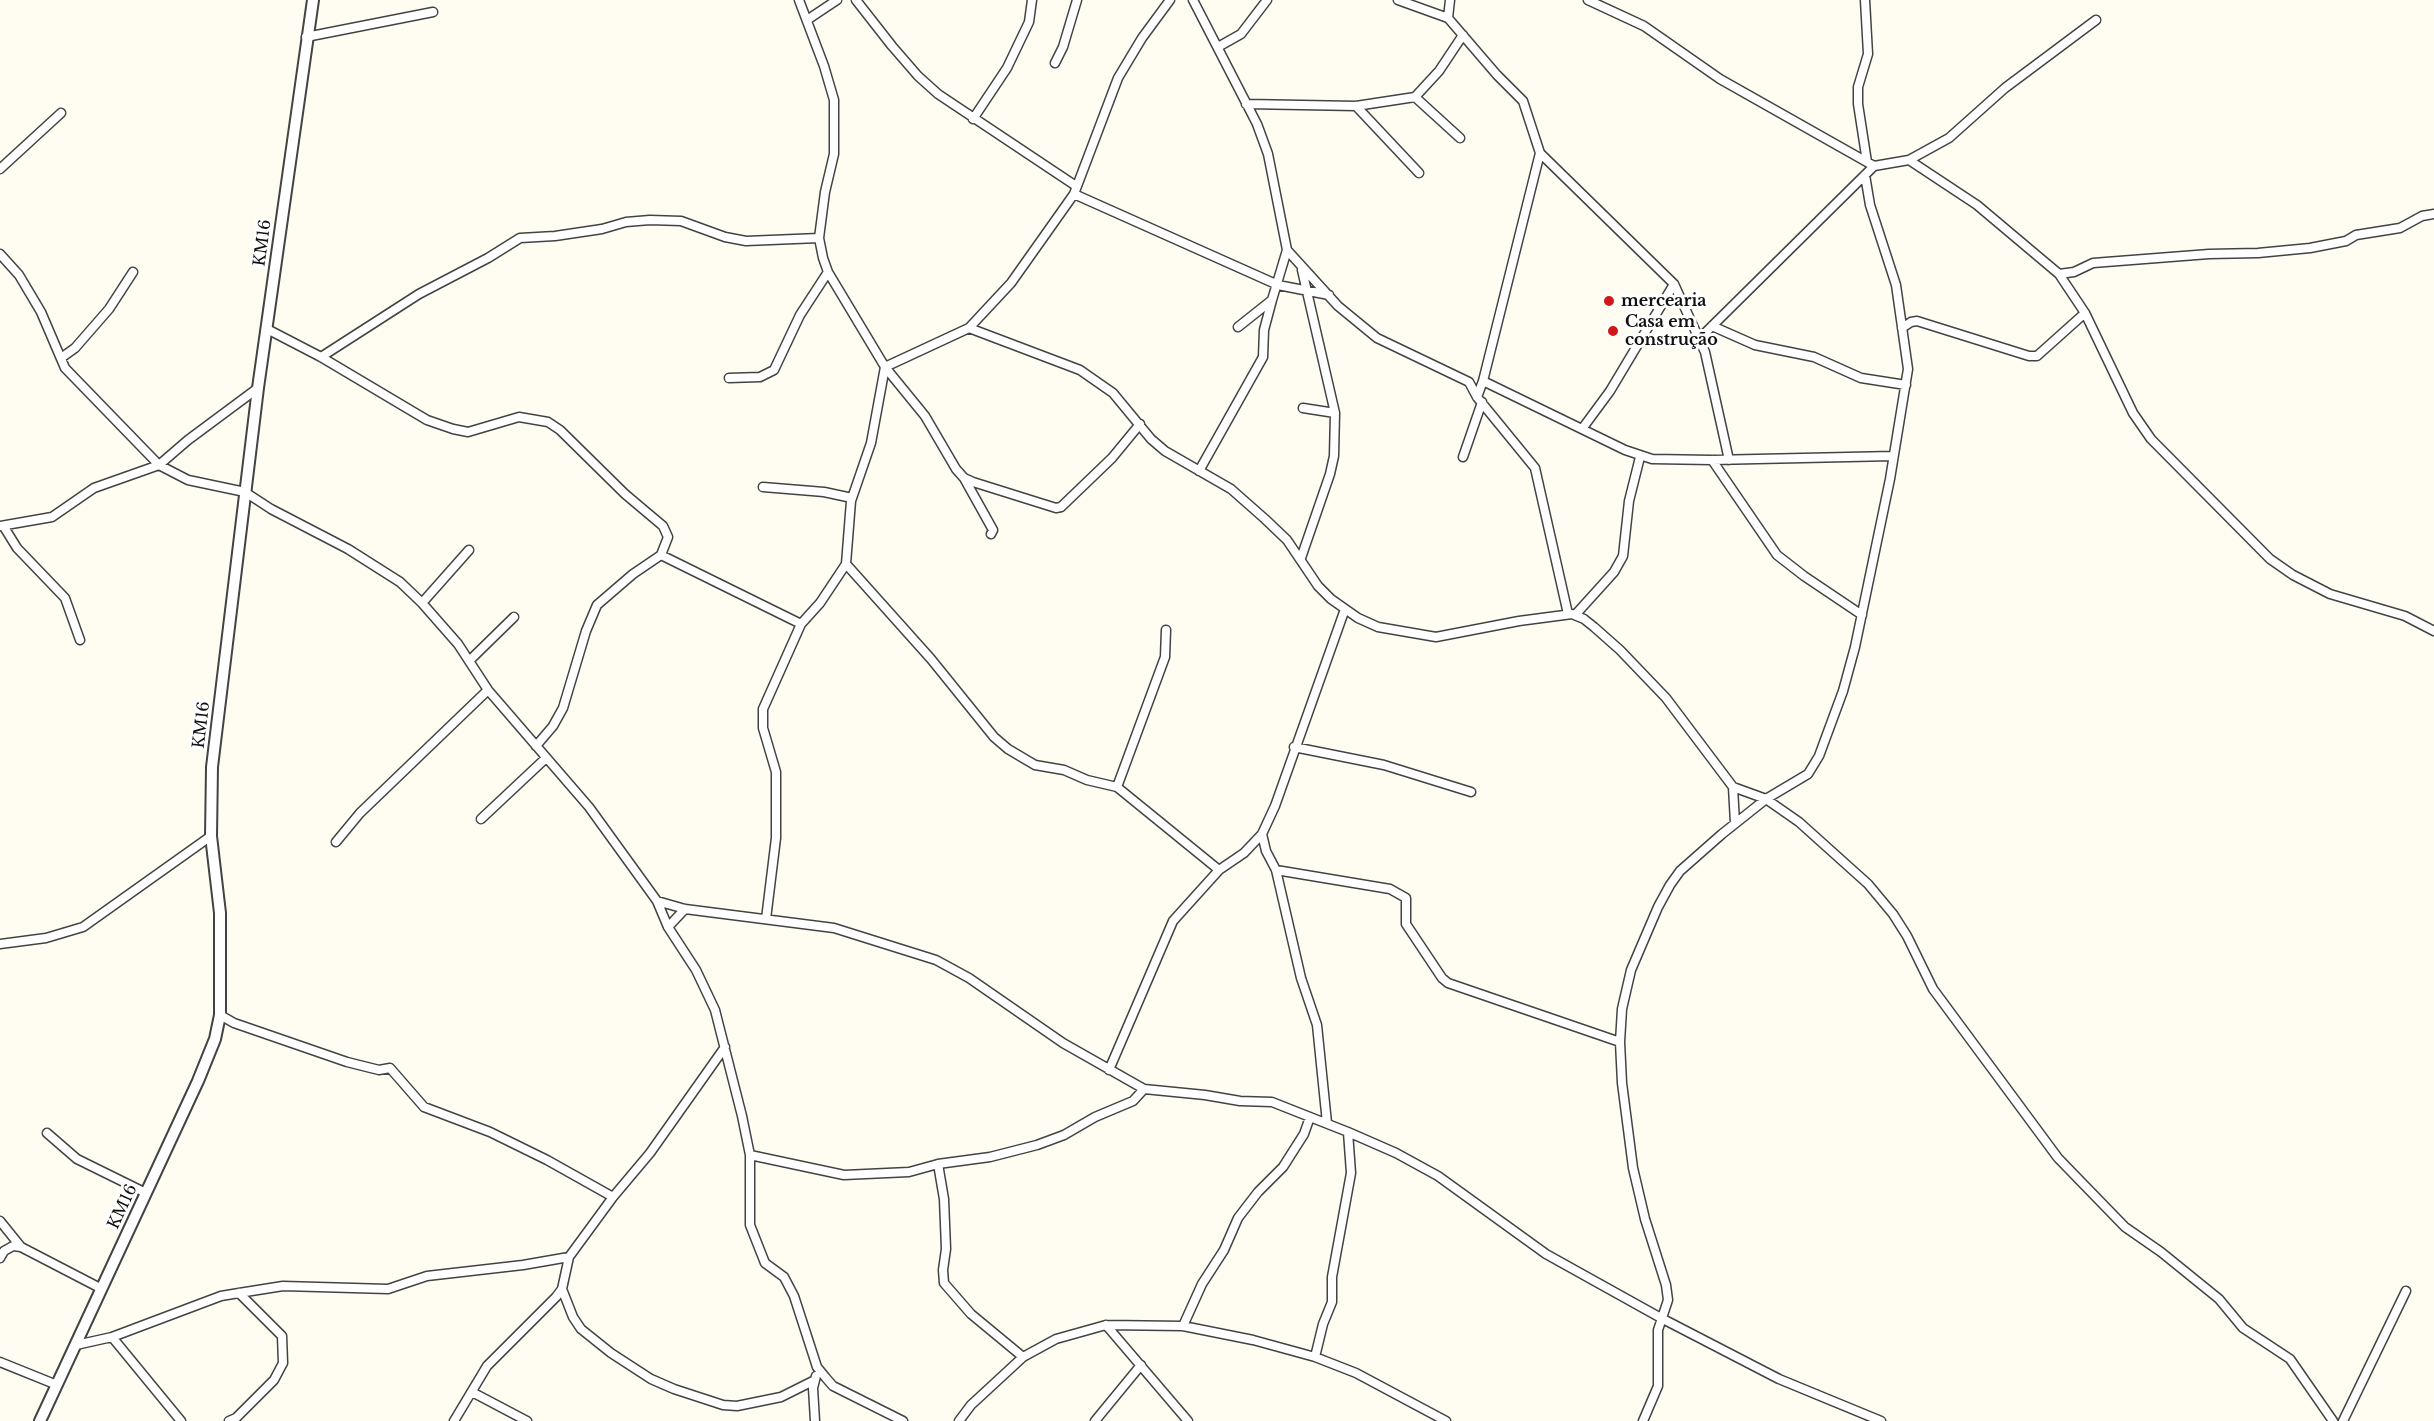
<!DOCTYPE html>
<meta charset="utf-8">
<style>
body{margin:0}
canvas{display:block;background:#fffdf2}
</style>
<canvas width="2434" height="1421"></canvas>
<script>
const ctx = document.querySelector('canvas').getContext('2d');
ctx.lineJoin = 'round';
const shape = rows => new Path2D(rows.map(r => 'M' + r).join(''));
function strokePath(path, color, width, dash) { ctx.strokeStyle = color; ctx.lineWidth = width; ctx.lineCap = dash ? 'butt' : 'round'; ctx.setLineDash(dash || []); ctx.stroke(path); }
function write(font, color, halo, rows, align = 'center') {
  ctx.font = font + ' "Libre Baskerville",serif'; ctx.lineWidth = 6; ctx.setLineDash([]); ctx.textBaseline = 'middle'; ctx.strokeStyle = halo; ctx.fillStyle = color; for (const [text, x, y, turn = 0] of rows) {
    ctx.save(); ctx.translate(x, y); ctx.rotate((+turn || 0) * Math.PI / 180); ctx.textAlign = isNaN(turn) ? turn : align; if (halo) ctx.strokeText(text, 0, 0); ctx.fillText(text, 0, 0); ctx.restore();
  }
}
const minor = shape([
 [799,0,824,66,834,100,834,154,825,192,819,238,823,258,828,272,885,367,925,416,956,469,964,478,973,482,1056,508,1061,507,1112,458,1140,424],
 [856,0,892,46,918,76,938,94,1076,186],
 [1193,0,1257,124,1268,154,1287,250,1338,306,1377,338,1469,382,1477,397,1535,468,1568,614],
 [1398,0,1448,18,1497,75,1523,101,1540,153,1674,284,1705,352,1729,460],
 [1588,0,1644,26,1720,79,1874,166],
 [1865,0,1868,54,1858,87,1858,104,1867,162],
 [1448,18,1450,0],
 [807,20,837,0],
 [306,37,433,12],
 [1218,47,1241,34,1267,0],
 [1055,63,1063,47,1077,0],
 [1415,97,1460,138],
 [1246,104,1356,106,1415,97,1439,71,1463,35],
 [1356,106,1419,173],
 [973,119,1007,68,1029,22,1032,0],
 [1909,160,1977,205,2059,274,2085,313,2133,413,2151,439,2270,559,2293,575,2330,594,2405,616,2434,631],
 [0,169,61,113],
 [1074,194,1278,285,1329,295],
 [0,254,19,275,41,312,65,368,159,465,188,480,245,492,271,509,348,549,400,582,422,603,458,644,488,690,589,807,657,901],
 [2059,274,2074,272,2093,263,2209,254,2258,253,2310,248,2346,241,2356,235,2400,228,2422,216,2434,214],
 [1712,326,1755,345,1814,357,1861,378,1906,385],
 [1238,327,1272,300,1287,250],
 [969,328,1080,370,1113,393,1151,439,1165,451,1231,489,1265,519,1287,540,1318,586,1331,599,1358,618,1378,627,1436,637,1519,621,1572,614,1584,619,1594,627,1620,650,1666,698,1733,787,1766,799,1799,822,1868,884,1893,914,1907,936,1933,989,2058,1158,2125,1227,2161,1252,2219,1299,2243,1328,2290,1359,2333,1421],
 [1902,328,1911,322,1917,321,2029,356,2037,356,2085,313],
 [267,329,321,357,427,420,453,429,468,432,519,417,548,422,560,430,625,494,663,526,668,537,661,555],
 [1700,338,1874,166,1909,160,1949,138,2005,88,2096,20],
 [321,357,419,294,488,258,520,238,555,236,602,229,626,222,650,220,681,221,725,237,746,241,819,238],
 [61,358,75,348,109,309,133,272],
 [885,367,969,328,1011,283,1074,194,1118,78,1142,38,1170,0],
 [729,378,760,377,774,370,800,315,828,272],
 [1483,381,1625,450,1652,459,1712,460,1893,456],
 [1477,397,1483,381,1540,153],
 [1303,408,1335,413],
 [1582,429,1610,391,1674,284],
 [1463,457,1482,402],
 [1712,460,1777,555,1804,576,1862,615],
 [1199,471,1263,357,1264,330,1272,300],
 [964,478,993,530,991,534],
 [763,487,824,492,852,498],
 [0,526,52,517,94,488,159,465,188,440,258,388],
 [4,527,17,548,65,598,80,640],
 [1301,558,1330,474,1334,456,1335,413,1302,270],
 [846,564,931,659,994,737,1008,749,1035,765,1064,770,1087,780,1117,787,1219,870],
 [422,603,469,550],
 [1576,614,1614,572,1623,556,1629,501,1640,457],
 [469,661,514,617],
 [536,746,553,726,563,708,586,631,597,605,633,574,661,555,801,624],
 [1294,747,1384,765,1471,792],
 [1117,787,1165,657,1166,630],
 [1733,787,1735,823],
 [481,819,546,758],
 [1262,834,1266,851,1276,870,1301,978,1317,1025,1327,1123],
 [336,842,360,813,488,690],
 [1276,870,1390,889,1406,898,1406,924,1442,978,1448,983,1620,1042],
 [766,919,776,838,776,772,763,728,763,709,801,624,820,603,846,564,851,501,871,443,885,367],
 [668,927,685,909],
 [0,944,46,938,83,927,211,836],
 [220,1015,234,1023,347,1062,379,1070,390,1068,424,1107,490,1132,547,1160,613,1197],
 [1109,1070,1173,921,1219,870,1244,853,1262,834,1275,806,1345,609],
 [47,1133,77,1159,146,1193],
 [750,1155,844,1175,909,1172,938,1164,990,1157,1037,1145,1064,1135,1095,1117,1133,1101,1144,1089],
 [938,1164,944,1199,946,1249,943,1270,944,1283,971,1314,1023,1357],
 [0,1221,21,1247],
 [0,1258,4,1251,13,1246,21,1247,102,1289],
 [562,1289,573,1317,581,1329,611,1353,651,1379,674,1389,723,1405,737,1406,781,1397,815,1380],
 [1106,1325,1188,1421],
 [1183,1326,1202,1284,1224,1250,1238,1218,1258,1192,1283,1167,1304,1134,1310,1117],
 [112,1337,181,1421],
 [76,1345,112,1337,221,1296,239,1293,283,1286,388,1289,427,1276,523,1265,569,1257],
 [1315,1357,1323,1324,1332,1302,1332,1277,1351,1173,1348,1132],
 [0,1362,57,1385],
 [472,1392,527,1421],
 [229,1421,236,1418,274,1380,283,1363,282,1336,239,1293],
 [454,1421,487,1366,556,1297,562,1289,569,1257,613,1197,650,1153,725,1047],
 [815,1421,813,1388,816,1376],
 [903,1421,833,1386,826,1378,817,1367,794,1296,784,1277,765,1263,750,1225,750,1155,742,1116,715,1010,696,970,668,927,657,901,685,909,834,928,936,960,969,978,1063,1043,1144,1089,1205,1095,1240,1101,1272,1102,1348,1132,1396,1153,1438,1176,1546,1254,1661,1318,1779,1379,1881,1421],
 [959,1421,971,1405,1023,1357,1056,1339,1106,1325,1183,1326,1253,1340,1315,1357,1356,1373,1446,1421],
 [1095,1421,1141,1365],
 [1643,1421,1658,1386,1658,1330,1668,1300,1666,1285,1645,1219,1633,1168,1622,1083,1620,1042,1622,1009,1631,970,1658,907,1670,885,1680,871,1722,834,1766,799,1808,774,1819,756,1843,691,1855,647,1890,479,1908,369,1896,285,1870,205,1865,175],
 [2343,1421,2406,1291]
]);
const tertiary = shape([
 [40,1421,198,1081,215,1039,220,1015,220,913,211,836,212,767,258,388,313,0]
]);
strokePath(minor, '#434343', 11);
strokePath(tertiary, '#434343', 14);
strokePath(minor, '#fff', 8);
strokePath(tertiary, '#fff', 10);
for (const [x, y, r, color] of [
 [1609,301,6,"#d01718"],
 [1613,331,6,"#d01718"]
]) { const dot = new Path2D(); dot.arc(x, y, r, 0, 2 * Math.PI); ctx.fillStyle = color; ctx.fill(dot); strokePath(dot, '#fff', 2); }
write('16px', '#101010', '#fff', [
 ["KM16",263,243,-82],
 ["KM16",202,725,-83],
 ["KM16",123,1207,-65]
]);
write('bold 16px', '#101010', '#fff', [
 ["mercearia",1621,301],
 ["Casa em",1625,322],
 ["construção",1625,340]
], 'left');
</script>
